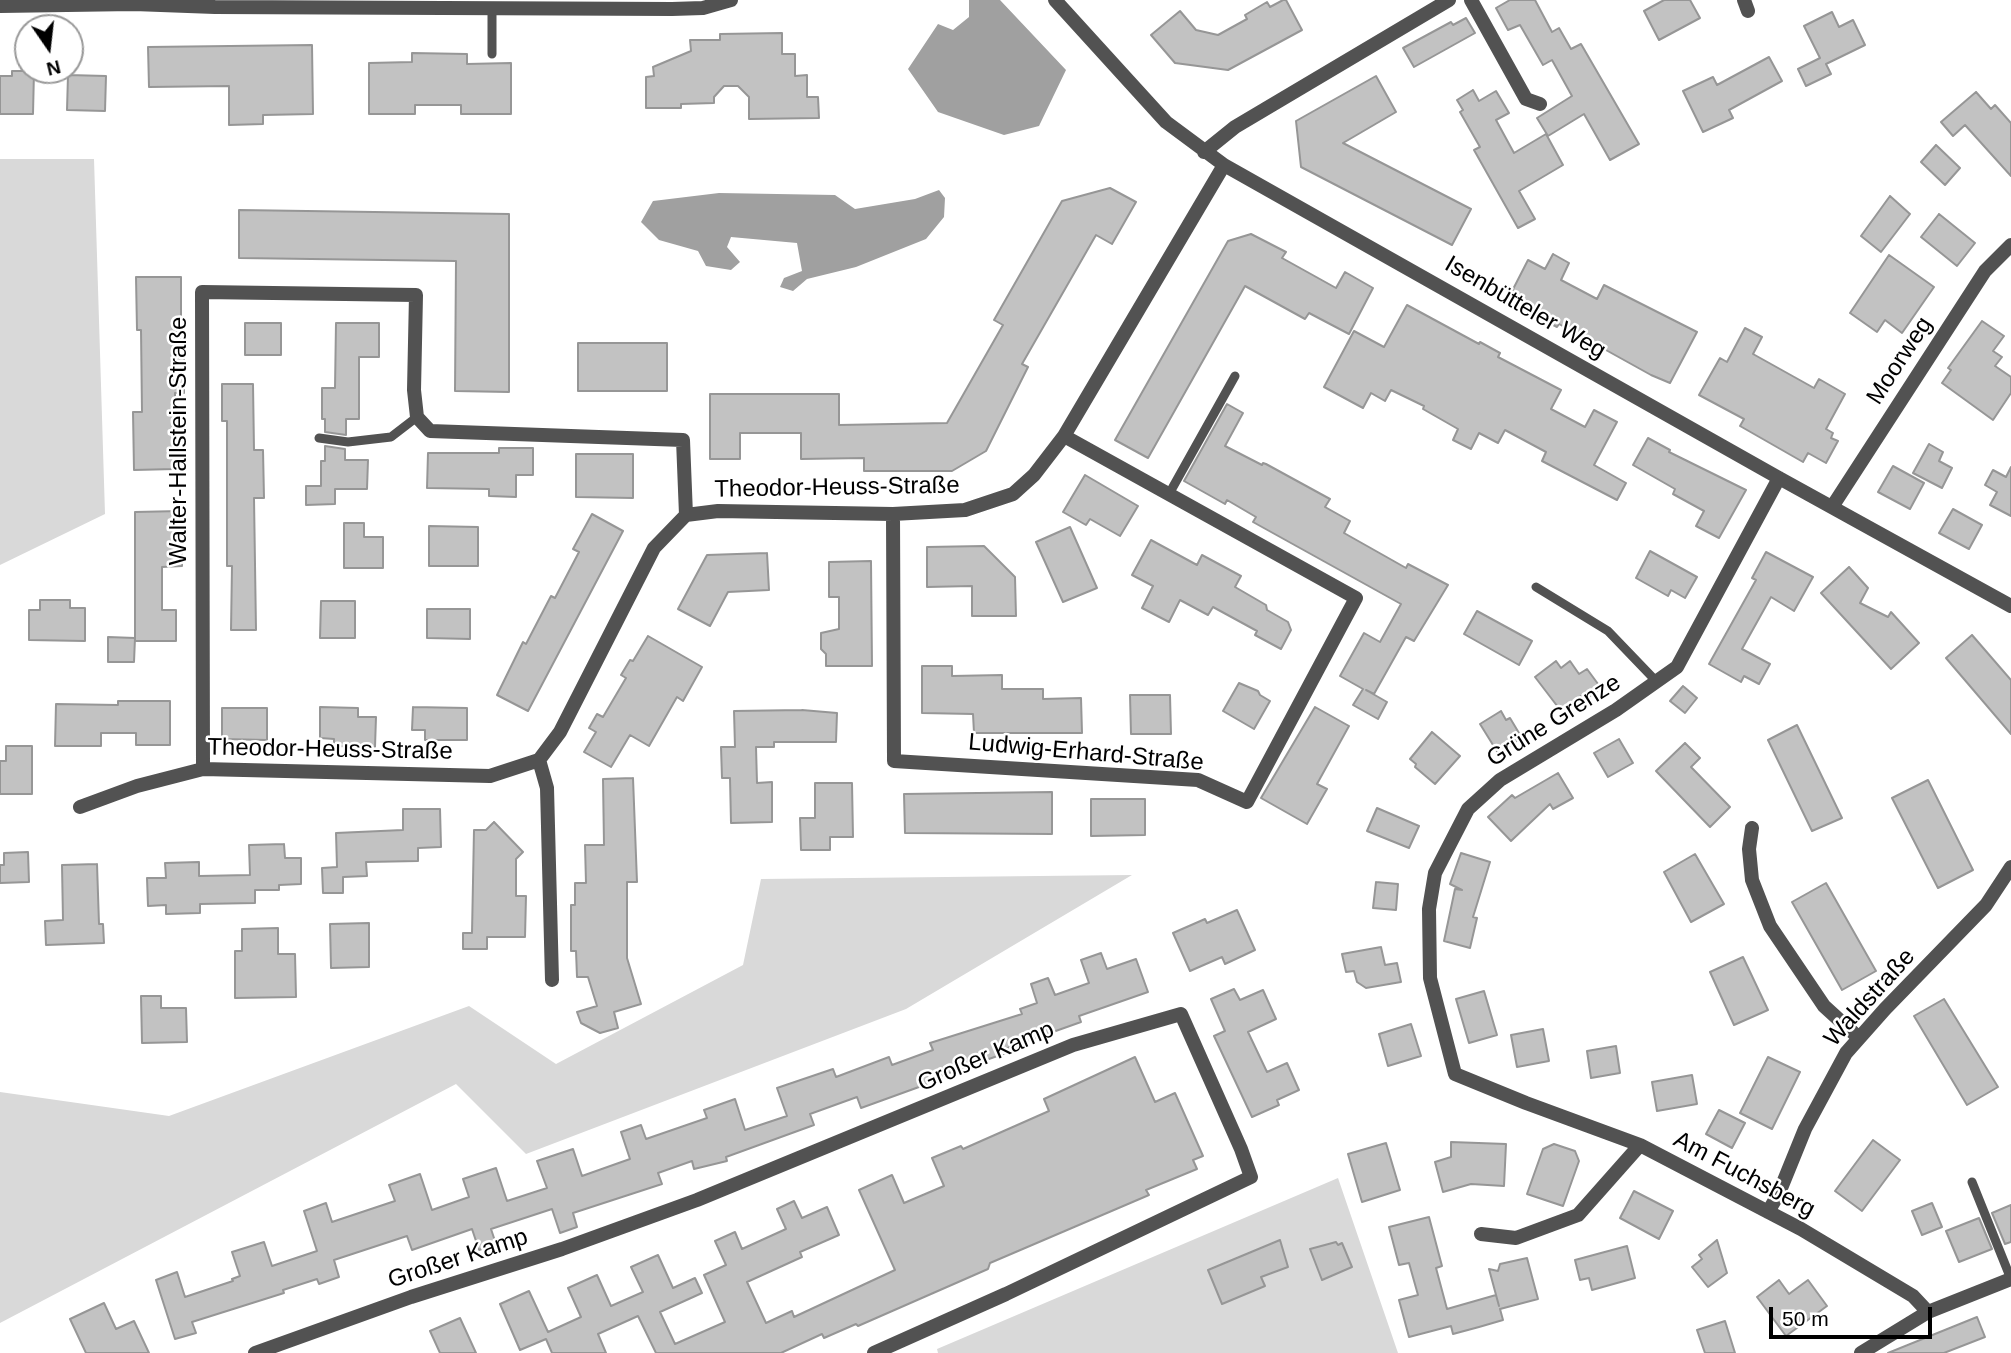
<!DOCTYPE html>
<meta charset="utf-8">
<style>
body{margin:0}
#map{position:relative;width:2011px;height:1353px;overflow:hidden;background:#fff;font-family:Arial,sans-serif}
canvas{display:block}
.north{position:absolute;left:14px;top:14px;width:70px;height:70px;box-sizing:border-box;background:#fff;border:2px solid #999;border-radius:50%;rotate:166deg;font-size:19px;font-weight:700;line-height:28px;text-align:center;color:#000}
.north::after{content:'';display:block;margin:auto;width:24px;height:32px;background:#000;clip-path:polygon(50% 0,100% 100%,50% 72%,0 100%)}
.scale{position:absolute;left:1769px;top:1307px;width:163px;height:32px;box-sizing:border-box;border:4px solid #000;border-top:0;padding-left:9px;font-size:21px;line-height:24px;white-space:nowrap;color:#000;-webkit-text-stroke:5px #fff;paint-order:stroke}
</style>
<div id="map">
<canvas width="2011" height="1353"></canvas>
<div class="north">N</div>
<div class="scale">50 m</div>
</div>
<script>
const ctx = document.querySelector('canvas').getContext('2d');
ctx.lineJoin = 'round';
function fill(path, color) { ctx.fillStyle = color; ctx.fill(path, 'evenodd'); }
const shape = rows => new Path2D(rows.map(r => 'M' + r).join(''));
function strokePath(path, color, width, dash) { ctx.strokeStyle = color; ctx.lineWidth = width; ctx.lineCap = dash ? 'butt' : 'round'; ctx.setLineDash(dash || []); ctx.stroke(path); }
function write(font, color, halo, rows, align = 'center') {
  ctx.font = font + ' Arial,sans-serif'; ctx.lineWidth = 5; ctx.setLineDash([]); ctx.textBaseline = 'middle'; ctx.strokeStyle = halo; ctx.fillStyle = color; for (const [text, x, y, turn = 0] of rows) {
    ctx.save(); ctx.translate(x, y); ctx.rotate((+turn || 0) * Math.PI / 180); ctx.textAlign = isNaN(turn) ? turn : align; if (halo) ctx.strokeText(text, 0, 0); ctx.fillText(text, 0, 0); ctx.restore();
  }
}
fill(shape([
 [0,159,94,159,105,514,0,565],
 [1132,875,906,1009,526,1154,456,1084,0,1323,0,1092,169,1116,469,1006,556,1064,743,965,761,879],
 [1338,1178,1398,1353,938,1353,937,1349]
]), '#d9d9d9');
fill(shape([
 [969,0,1000,0,1066,70,1039,126,1004,135,938,112,908,69,938,24,953,30,969,17],
 [939,190,945,198,944,217,926,239,856,267,807,279,793,291,780,287,784,278,802,271,797,243,731,237,727,247,740,262,731,270,706,266,698,251,659,240,641,222,653,201,719,193,835,195,855,209,915,199]
]), '#a0a0a0');
const building = shape([
 [1283,0,1286,0,1302,30,1228,70,1175,63,1151,35,1180,11,1196,30,1218,35,1247,19,1245,15,1267,2,1270,7,1283,0],
 [1510,0,1535,0,1552,32,1559,28,1571,49,1581,44,1639,144,1610,160,1584,114,1548,136,1537,118,1572,96,1552,60,1543,65,1520,25,1508,30,1496,8,1510,0],
 [1664,0,1690,0,1700,18,1659,40,1644,11,1664,0],
 [1832,12,1839,27,1853,20,1865,45,1826,64,1831,74,1806,86,1798,69,1820,58,1804,26,1832,12],
 [1466,18,1475,33,1414,67,1403,48,1451,22,1453,25,1466,18],
 [782,33,782,54,795,54,795,76,807,75,807,97,818,97,819,118,749,119,749,97,738,86,724,86,714,97,714,103,681,104,681,108,646,108,646,77,654,76,653,67,691,51,690,40,720,40,720,34,782,33],
 [312,45,313,114,263,115,263,124,229,125,229,86,149,87,148,47,312,45],
 [412,53,467,54,467,64,511,63,511,114,461,114,461,105,415,105,415,114,369,114,369,63,412,62,412,53],
 [1769,57,1782,81,1729,110,1733,118,1703,132,1683,91,1713,77,1717,85,1769,57],
 [12,71,34,71,33,114,0,114,0,76,12,76,12,71],
 [68,75,106,76,105,111,67,110,68,75],
 [1376,76,1396,112,1343,143,1471,209,1452,245,1301,167,1296,121,1376,76],
 [1473,90,1479,101,1496,91,1509,113,1496,120,1514,153,1546,134,1563,165,1519,191,1535,219,1518,228,1474,150,1480,147,1460,112,1463,110,1457,100,1473,90],
 [1976,92,1991,109,1995,105,2011,123,2011,176,1965,125,1953,136,1941,122,1976,92],
 [1936,145,1960,168,1945,185,1921,162,1936,145],
 [1110,188,1136,202,1112,244,1096,235,1022,364,1028,367,986,451,952,471,864,471,864,458,801,459,801,433,740,433,740,459,710,459,710,394,839,394,839,425,947,423,1003,325,994,320,1062,201,1110,188],
 [1890,196,1910,214,1881,252,1861,236,1890,196],
 [239,210,509,214,509,392,455,391,456,261,239,258,239,210],
 [1939,214,1975,243,1957,266,1921,237,1939,214],
 [1251,234,1286,252,1282,258,1336,288,1345,272,1373,288,1349,334,1309,313,1305,319,1245,286,1148,458,1115,440,1228,241,1251,234],
 [1553,254,1569,263,1561,280,1597,299,1604,285,1697,332,1670,383,1651,375,1559,324,1557,327,1540,318,1541,316,1508,299,1528,260,1545,269,1553,254],
 [1889,255,1934,287,1902,333,1885,320,1877,332,1850,313,1889,255],
 [136,277,181,277,181,345,184,345,184,393,175,393,175,469,134,470,133,412,142,412,141,330,137,330,136,277],
 [1407,305,1479,344,1480,342,1500,353,1498,357,1561,390,1551,409,1585,427,1594,410,1617,422,1594,465,1626,483,1617,500,1542,461,1546,452,1505,430,1498,443,1479,433,1471,449,1453,440,1458,429,1423,409,1424,406,1391,390,1385,401,1371,393,1363,408,1324,387,1354,331,1384,347,1407,305],
 [1982,321,2004,336,1993,351,2002,357,1995,366,2011,377,2011,393,1993,420,1942,383,1951,370,1948,368,1982,321],
 [245,323,281,323,281,355,245,355,245,323],
 [336,323,379,323,379,357,359,357,359,419,346,419,346,435,325,432,325,419,322,419,322,388,335,388,336,323],
 [1745,328,1762,337,1753,354,1814,388,1819,379,1845,394,1826,429,1833,433,1831,438,1838,441,1826,463,1808,453,1803,462,1740,426,1744,419,1699,395,1720,358,1727,362,1745,328],
 [578,343,667,343,667,391,578,391,578,343],
 [222,384,253,384,254,450,263,450,264,498,254,498,256,630,231,630,232,566,227,566,227,421,222,421,222,384],
 [1227,404,1243,413,1225,446,1262,465,1263,463,1266,464,1330,499,1325,507,1350,521,1344,533,1406,568,1408,564,1448,585,1414,641,1406,637,1374,694,1366,690,1387,702,1378,719,1353,705,1363,689,1340,676,1364,633,1380,642,1401,604,1253,522,1256,517,1227,500,1225,504,1184,481,1227,404],
 [1648,438,1670,450,1669,452,1746,490,1719,538,1696,526,1704,511,1673,494,1675,489,1633,465,1648,438],
 [1929,444,1943,452,1939,461,1952,468,1942,488,1913,473,1929,444],
 [325,446,345,449,345,460,368,460,367,489,335,489,335,504,306,505,306,486,321,486,321,461,325,461,325,446],
 [499,448,533,448,533,475,516,475,516,497,489,496,489,489,427,488,428,453,499,453,499,448],
 [576,454,633,454,633,498,576,497,576,454],
 [1893,466,1924,483,1910,509,1878,492,1893,466],
 [2011,467,2011,516,1990,505,1997,492,1985,485,1993,470,2006,477,2011,467],
 [1085,475,1138,506,1120,536,1090,519,1086,525,1063,512,1085,475],
 [1953,509,1982,525,1969,549,1939,533,1953,509],
 [181,511,182,566,162,567,162,610,176,610,176,641,135,641,135,512,181,511],
 [592,514,623,531,528,711,497,695,523,642,526,644,551,596,555,598,579,552,573,549,592,514],
 [344,523,364,523,364,537,383,537,383,568,344,568,344,523],
 [429,526,478,527,478,566,429,566,429,526],
 [1070,527,1097,588,1063,602,1036,542,1070,527],
 [1151,540,1197,565,1202,555,1241,576,1235,587,1266,605,1267,610,1288,622,1291,630,1281,649,1255,635,1257,631,1213,607,1208,615,1180,600,1169,622,1142,608,1153,586,1132,575,1151,540],
 [984,546,1015,577,1016,616,972,616,972,586,927,587,927,547,984,546],
 [1650,551,1697,577,1685,598,1671,590,1668,596,1636,578,1650,551],
 [1766,552,1813,577,1794,611,1771,597,1742,649,1770,664,1759,684,1744,676,1741,682,1709,664,1756,580,1752,578,1766,552],
 [767,553,769,590,728,592,710,626,678,609,707,555,767,553],
 [871,561,872,666,826,666,826,654,821,649,821,633,839,629,839,597,829,597,829,562,871,561],
 [1849,567,1868,588,1860,603,1888,617,1891,612,1919,643,1891,669,1821,593,1849,567],
 [40,600,70,600,70,608,85,608,85,641,29,640,29,610,40,610,40,600],
 [321,601,355,601,355,638,320,638,321,601],
 [427,609,470,609,470,639,427,638,427,609],
 [1477,611,1532,641,1519,665,1464,634,1477,611],
 [1972,635,2011,680,2011,734,1946,658,1972,635],
 [648,636,702,667,683,701,677,697,649,746,630,735,611,767,584,752,596,732,589,728,597,714,603,717,626,678,621,675,630,660,633,661,648,636],
 [108,637,135,638,134,662,108,662,108,637],
 [1556,661,1561,668,1570,661,1579,674,1587,669,1601,688,1584,701,1581,696,1561,711,1535,677,1556,661],
 [922,666,952,666,952,676,1002,675,1002,689,1043,689,1043,699,1081,698,1082,733,974,733,973,714,922,713,922,666],
 [1239,683,1258,691,1260,695,1270,701,1254,729,1223,711,1239,683],
 [1683,686,1697,698,1685,713,1670,701,1683,686],
 [1130,695,1170,695,1171,734,1131,734,1130,695],
 [118,701,170,701,170,745,136,745,136,733,101,733,101,746,55,746,56,704,118,705,118,701],
 [320,707,358,708,358,717,376,717,375,747,334,746,334,739,320,738,320,707],
 [413,707,467,708,467,740,425,740,425,730,412,730,413,707],
 [1315,707,1349,726,1317,784,1327,789,1307,824,1261,798,1315,707],
 [222,708,267,708,267,740,222,739,222,708],
 [802,710,837,713,836,742,774,742,774,747,756,747,757,783,772,782,772,822,731,823,730,778,722,778,721,747,735,747,734,711,802,710],
 [1501,711,1506,720,1510,718,1522,738,1498,753,1480,724,1501,711],
 [1797,725,1842,818,1812,831,1768,740,1797,725],
 [1432,732,1460,756,1435,784,1415,767,1416,764,1410,759,1432,732],
 [1619,739,1633,763,1608,777,1594,753,1619,739],
 [1685,743,1700,758,1691,767,1730,807,1710,827,1656,771,1685,743],
 [6,746,32,746,32,794,0,794,0,761,6,761,6,746],
 [1558,773,1573,798,1553,809,1550,804,1511,841,1488,817,1512,795,1515,798,1558,773],
 [633,778,637,882,627,882,627,958,641,1004,614,1012,618,1028,600,1033,581,1023,577,1012,597,1006,588,977,577,977,576,951,571,951,571,905,575,905,575,883,586,883,585,845,604,845,603,779,633,778],
 [1928,780,1973,870,1938,888,1892,798,1928,780],
 [815,783,852,783,853,837,830,837,830,850,801,850,800,818,815,818,815,783],
 [1052,792,1052,834,905,833,904,794,1052,792],
 [1091,799,1145,799,1145,835,1091,836,1091,799],
 [1377,808,1419,826,1409,848,1367,831,1377,808],
 [403,809,440,809,441,847,418,848,418,861,366,862,367,876,343,877,343,893,323,893,322,868,337,867,336,833,403,830,403,809],
 [494,822,523,852,516,859,516,896,526,896,525,937,487,937,487,949,463,949,463,933,472,933,474,830,486,830,494,822],
 [284,844,285,858,301,858,301,884,279,885,279,890,255,890,255,903,200,904,200,913,166,914,166,905,148,906,147,878,166,878,165,863,199,862,199,876,250,875,249,845,284,844],
 [28,852,29,882,0,883,0,865,4,865,4,853,28,852],
 [1461,853,1490,862,1473,917,1477,918,1470,948,1444,941,1455,889,1462,890,1450,884,1461,853],
 [1695,854,1724,904,1691,922,1664,872,1695,854],
 [97,864,99,924,103,924,104,943,46,945,45,921,63,920,62,865,97,864],
 [1376,882,1398,884,1396,910,1373,908,1376,882],
 [1826,883,1876,971,1842,990,1792,902,1826,883],
 [1237,910,1255,950,1225,964,1222,957,1190,971,1173,933,1205,919,1207,923,1237,910],
 [369,923,369,967,331,968,330,924,369,923],
 [278,928,278,954,295,954,296,997,235,998,235,951,242,951,242,929,278,928],
 [1381,947,1385,965,1397,963,1401,982,1366,988,1357,982,1354,971,1346,972,1342,954,1381,947],
 [1101,953,1107,969,1136,959,1148,992,1079,1016,1081,1022,1005,1049,1006,1053,929,1080,930,1083,861,1108,857,1097,810,1114,814,1125,726,1157,727,1161,694,1169,692,1161,658,1173,662,1184,573,1213,577,1227,560,1233,552,1209,491,1229,496,1244,479,1250,472,1229,412,1250,407,1236,334,1260,339,1277,319,1284,317,1279,283,1290,284,1293,192,1322,196,1333,175,1339,156,1280,177,1272,185,1297,233,1281,232,1279,240,1276,232,1252,264,1242,272,1266,317,1251,304,1211,326,1203,332,1222,395,1201,389,1185,420,1174,432,1210,469,1197,463,1179,496,1168,507,1201,547,1188,537,1161,573,1149,582,1176,630,1159,621,1132,641,1125,646,1139,707,1118,704,1110,735,1099,745,1130,787,1116,777,1088,833,1069,836,1077,889,1057,892,1065,933,1050,930,1043,1022,1014,1020,1009,1037,1003,1031,984,1048,978,1055,995,1089,983,1081,960,1101,953],
 [1743,957,1768,1010,1734,1025,1710,972,1743,957],
 [1234,989,1240,1000,1263,990,1276,1019,1248,1032,1267,1072,1287,1063,1299,1090,1277,1100,1279,1105,1252,1117,1214,1036,1225,1031,1211,999,1234,989],
 [1484,991,1497,1035,1469,1043,1456,999,1484,991],
 [141,996,161,996,161,1008,186,1008,187,1042,142,1043,141,996],
 [1944,999,1998,1087,1967,1105,1914,1016,1944,999],
 [1411,1024,1421,1056,1388,1066,1379,1034,1411,1024],
 [1543,1029,1549,1061,1517,1067,1511,1035,1543,1029],
 [1616,1046,1620,1073,1591,1078,1587,1051,1616,1046],
 [1135,1057,1155,1102,1175,1093,1203,1156,1193,1160,1197,1169,1146,1190,1149,1195,990,1263,988,1269,858,1326,856,1324,824,1338,822,1334,781,1353,656,1353,638,1316,598,1334,606,1353,552,1353,546,1339,520,1350,500,1304,529,1291,548,1332,581,1317,568,1288,597,1275,611,1306,643,1292,631,1267,658,1255,673,1288,695,1278,702,1293,660,1312,675,1344,725,1322,704,1275,726,1265,715,1241,735,1232,742,1249,786,1229,777,1209,794,1201,802,1218,827,1207,839,1235,800,1252,802,1257,747,1282,766,1323,792,1311,794,1317,895,1270,859,1190,892,1175,904,1203,944,1186,932,1158,961,1146,963,1149,1049,1111,1044,1099,1135,1057],
 [1768,1057,1800,1072,1772,1129,1740,1113,1768,1057],
 [1692,1075,1697,1104,1657,1111,1652,1082,1692,1075],
 [1719,1110,1745,1123,1732,1148,1706,1134,1719,1110],
 [1873,1140,1900,1160,1862,1211,1835,1191,1873,1140],
 [1451,1142,1506,1144,1504,1186,1471,1184,1443,1192,1435,1162,1451,1157,1451,1142],
 [1386,1143,1400,1190,1362,1202,1348,1154,1386,1143],
 [1554,1144,1575,1151,1579,1161,1563,1206,1527,1194,1543,1149,1554,1144],
 [1634,1191,1673,1211,1659,1239,1620,1218,1634,1191],
 [1932,1203,1942,1227,1922,1235,1912,1211,1932,1203],
 [2011,1205,2011,1242,2005,1244,1992,1213,2011,1205],
 [1429,1217,1442,1266,1436,1268,1447,1309,1496,1295,1499,1306,1489,1269,1498,1271,1500,1264,1527,1258,1538,1299,1500,1309,1503,1320,1479,1327,1453,1334,1451,1326,1409,1337,1399,1300,1418,1295,1409,1263,1399,1265,1389,1227,1429,1217],
 [1979,1218,1992,1249,1959,1262,1946,1231,1979,1218],
 [1280,1240,1288,1267,1261,1277,1265,1286,1222,1304,1208,1270,1280,1240],
 [1717,1240,1727,1273,1708,1287,1692,1267,1702,1259,1699,1255,1717,1240],
 [1336,1242,1338,1245,1342,1243,1352,1267,1322,1280,1310,1249,1336,1242],
 [1627,1246,1635,1278,1592,1290,1589,1278,1580,1280,1575,1260,1627,1246],
 [1779,1280,1789,1294,1808,1280,1827,1306,1786,1336,1757,1297,1779,1280],
 [104,1303,116,1329,134,1321,149,1353,86,1353,70,1319,104,1303],
 [1977,1317,1985,1337,1944,1353,1888,1353,1977,1317],
 [460,1318,476,1353,440,1353,430,1331,460,1318],
 [1725,1321,1735,1353,1705,1353,1697,1330,1725,1321]
]);
fill(building, '#c2c2c2');
strokePath(building, '#969696', 2);
strokePath(shape([
 [492,8,492,54],
 [319,438,348,442,391,437,417,417],
 [1169,494,1235,376],
 [1536,587,1608,631,1656,681],
 [1972,1182,2011,1279]
]), '#525252', 9);
strokePath(shape([
 [1055,0,1166,122,1224,165,1779,478,2011,606],
 [1471,0,1526,99,1540,104],
 [1744,0,1748,11],
 [0,6,134,4,215,7,672,9,703,8,731,0],
 [1204,152,1235,127,1449,0],
 [1779,478,1677,667,1616,710,1500,780,1468,809,1435,873,1429,909,1430,978,1455,1074,1526,1103,1640,1145,1801,1229,1913,1296,1928,1312],
 [1832,507,1985,271,2011,245],
 [893,514,894,761,1198,780,1247,802,1356,598,1064,436],
 [539,760,547,788,552,980],
 [203,769,202,292,416,295,414,390,417,417,430,431,683,440,686,515],
 [80,807,137,786,203,769,490,776,539,760,560,732,654,548,686,515,718,511,893,514,965,510,1013,494,1034,475,1064,436,1224,165],
 [1752,828,1749,849,1752,880,1770,926,1824,1006,1859,1038],
 [1768,1212,1779,1193,1805,1129,1846,1053,1885,1009,1986,905,2011,867],
 [1481,1234,1516,1238,1578,1215,1640,1145],
 [255,1353,411,1297,562,1249,697,1200,1073,1045,1181,1014,1241,1149,1251,1177,1006,1294,874,1353],
 [1861,1353,1928,1312,2011,1279]
]), '#525252', 14);
write('24px', '#000', '#fff', [
 ["Isenbütteler Weg",1525,308,30],
 ["Moorweg",1900,361,-57],
 ["Walter-Hallstein-Straße",179,441,-90],
 ["Theodor-Heuss-Straße",837,488,-1],
 ["Grüne Grenze",1554,721,-32],
 ["Theodor-Heuss-Straße",330,750,1],
 ["Ludwig-Erhard-Straße",1086,753,5],
 ["Waldstraße",1870,998,-48],
 ["Großer Kamp",986,1057,-23],
 ["Am Fuchsberg",1744,1175,28],
 ["Großer Kamp",458,1259,-18]
]);
</script>
